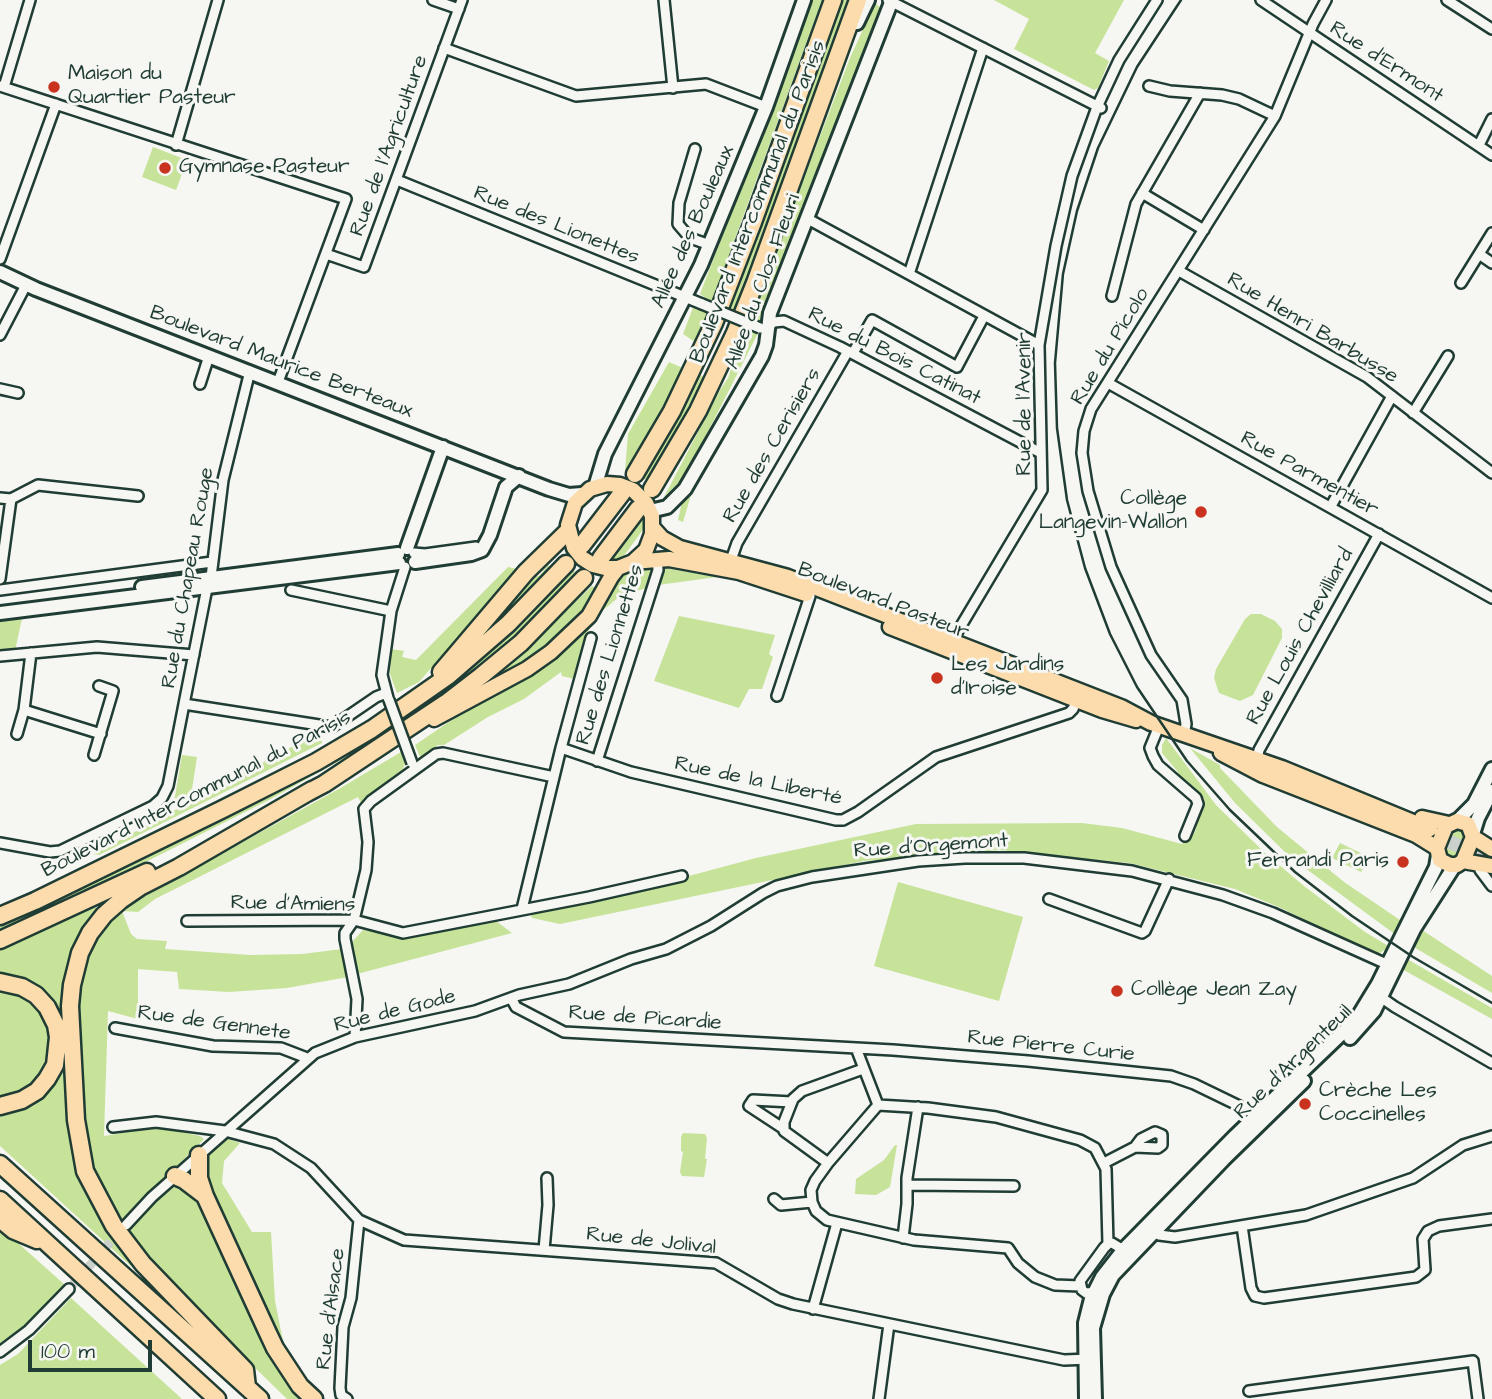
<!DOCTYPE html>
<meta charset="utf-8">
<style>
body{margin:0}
#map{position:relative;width:1492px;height:1399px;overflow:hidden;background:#f6f6f2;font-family:"Architects Daughter",sans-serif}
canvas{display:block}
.scale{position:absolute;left:28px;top:1340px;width:124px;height:32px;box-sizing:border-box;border:4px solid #1f3d34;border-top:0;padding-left:9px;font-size:21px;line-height:24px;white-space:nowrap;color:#1f3d34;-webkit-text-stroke:5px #f6f6f2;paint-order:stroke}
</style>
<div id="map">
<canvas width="1492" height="1399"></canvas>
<div class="scale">100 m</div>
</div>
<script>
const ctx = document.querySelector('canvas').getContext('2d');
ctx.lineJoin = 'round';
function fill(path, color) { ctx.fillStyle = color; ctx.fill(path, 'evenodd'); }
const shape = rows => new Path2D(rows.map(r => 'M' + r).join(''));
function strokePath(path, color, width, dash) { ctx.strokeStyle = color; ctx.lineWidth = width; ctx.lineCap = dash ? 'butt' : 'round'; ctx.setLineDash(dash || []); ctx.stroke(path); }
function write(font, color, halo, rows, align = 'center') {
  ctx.font = font + ' "Architects Daughter",sans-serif'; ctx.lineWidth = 6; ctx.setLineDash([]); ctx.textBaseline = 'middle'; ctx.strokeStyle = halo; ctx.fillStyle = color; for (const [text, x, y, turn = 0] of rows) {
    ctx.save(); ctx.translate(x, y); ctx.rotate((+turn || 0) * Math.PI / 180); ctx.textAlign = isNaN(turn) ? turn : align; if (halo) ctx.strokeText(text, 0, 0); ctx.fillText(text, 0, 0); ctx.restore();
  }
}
fill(shape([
 [807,0,822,0,712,302,700,294,761,136,797,36],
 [841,0,849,0,736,312,729,309],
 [994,0,1124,0,1095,53,1109,61,1098,88,1094,90,1014,49,1029,19],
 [875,3,883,10,761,323,750,319,850,58],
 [153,147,187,160,176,190,142,177],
 [694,305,709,313,698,344,683,334],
 [745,328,758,333,685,477,664,497,720,390,728,378],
 [669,362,685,369,625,471,628,434],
 [699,374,706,379,648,481,641,477],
 [745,395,748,398,691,495,683,522,678,520,682,502],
 [644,518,645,527,620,561,610,562],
 [548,565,551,568,491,629,491,625,533,575,539,576],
 [508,567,517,569,419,682,397,693,390,674,391,649,404,651,402,657,416,660],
 [647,568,652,570,654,574,649,587,619,597,602,611,619,576,636,569],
 [665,568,717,577,658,585],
 [572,570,577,573,546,606,495,654,453,688,407,720,405,716,480,660,533,610],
 [592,586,600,590,578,621,537,656,482,687,481,684,529,646],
 [1251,614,1261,614,1275,621,1282,629,1282,638,1253,695,1240,701,1219,693,1214,678,1216,669,1245,619],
 [679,616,775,635,769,654,773,657,762,689,749,689,739,708,654,681],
 [22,618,15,651,0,651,0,621],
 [590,626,574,679,562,676,561,672,524,699,488,717,444,745,438,745,420,757,415,745,465,711,559,656],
 [391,724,393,731,269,800,50,910,0,931,0,920],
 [308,738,322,741,322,743,99,855,94,854],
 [1166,738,1216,805,1264,852,1304,886,1365,932,1390,947,1376,955,1281,908,1235,889,1129,863,1000,850,864,861,560,924,532,918,529,910,644,888,756,858,916,824,1082,823,1122,828,1182,844,1195,832,1203,802,1176,775,1178,772,1162,753,1162,745],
 [1190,748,1220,765,1220,768,1277,827,1344,882,1400,920,1396,935,1290,857,1235,803],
 [401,752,405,763,403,769,361,803,358,797,155,899,138,912,122,911,131,934,137,939,167,941,165,949,250,955,302,954,342,949,348,977,287,988,229,992,179,989,177,972,138,969,138,1019,108,1011,104,1136,159,1127,200,1136,204,1139,121,1223,94,1173,88,1151,76,985,86,959,101,930,125,907,337,790],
 [182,755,197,757,191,796,167,809,175,796],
 [1462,828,1466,835,1459,855,1455,858,1449,858,1443,851,1451,831],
 [1340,843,1369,857,1361,872,1332,858],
 [898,882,1023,917,999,1001,874,966],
 [95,906,98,914,73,961,73,1151,83,1182,134,1263,132,1267,0,1146,0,1112,30,1103,64,1042,26,980,7,974,0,974,0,948],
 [496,921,512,933,357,974,352,942,363,930,402,936],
 [1422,930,1492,976,1492,993,1412,946],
 [1407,959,1492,1008,1492,1019,1400,968],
 [0,987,16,990,38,1004,50,1020,52,1059,41,1078,27,1093,0,1101],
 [683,1133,705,1134,707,1138,705,1159,707,1159,704,1177,682,1176,680,1172,683,1152,681,1151,681,1137],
 [225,1138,240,1143,224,1161,222,1183,252,1232,271,1232,275,1301,283,1341,279,1346,203,1180,203,1159],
 [895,1145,897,1145,890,1187,876,1195,855,1194,856,1179,884,1160],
 [181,1186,197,1199,271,1351,305,1399,287,1399,176,1291,156,1269,127,1231,171,1187],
 [0,1227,65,1285,26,1329,0,1348],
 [71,1298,182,1399,0,1399,0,1365,18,1354]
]), '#c7e39a');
strokePath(shape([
 [69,1289,121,1230]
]), '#cbd1cc', 9, [9, 4.5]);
strokePath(shape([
 [1430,833,1485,858]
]), '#cbd1cc', 14, [14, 7]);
const street = shape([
 [433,0,459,9],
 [664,0,673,88],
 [888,0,1101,108],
 [1261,0,1492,155],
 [1447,0,1492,29],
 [444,48,576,96,706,84,766,107],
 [0,86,346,199,278,382],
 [1149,86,1170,91,1222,95,1239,99,1275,116],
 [4,87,30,0],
 [176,145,218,0],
 [1479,145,1492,119],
 [695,149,679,203,678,224,690,238,710,245],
 [397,180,702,304],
 [1142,193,1204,230],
 [808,219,1039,345],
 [326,254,364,267,462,0],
 [1479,254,1492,233],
 [0,259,56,104],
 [1179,271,1367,377,1492,473],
 [909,274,983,48],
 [1461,283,1479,254,1492,263],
 [1112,296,1136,204,1200,93],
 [766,328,774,322,784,321,840,347,1041,453],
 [0,335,26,285],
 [853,353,872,320,957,367,984,316],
 [250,371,223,480,211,577,207,588,184,704,332,727,376,697,386,693],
 [1108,383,1492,598],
 [200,384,209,356],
 [0,389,18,393],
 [1413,413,1448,356],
 [0,498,11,499,38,485,138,496],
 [1331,506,1392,396],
 [414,553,425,554,476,547,478,550],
 [731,560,737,543,848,351],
 [0,579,11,499],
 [0,590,212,562],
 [291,590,391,611],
 [952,641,1042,490,1039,345,1056,246,1072,176,1097,107,1119,60,1157,0],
 [0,656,97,647,194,655],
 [777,696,810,596],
 [388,698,382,675,391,611,405,567],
 [24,710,101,734],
 [1159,726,1150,748,1153,756,1158,765,1196,798,1198,804,1185,836],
 [17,734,24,710,31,653],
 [1184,735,1186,724,1182,700,1151,655,1111,567,1088,491,1082,453,1084,431,1091,409,1275,116,1313,24,1326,0],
 [561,748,631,772,836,820,843,820,858,812,936,757,1069,713,1073,709,1079,695],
 [94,755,113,691,99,686],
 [1257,759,1259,750,1379,534],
 [597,761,658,570,657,559],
 [0,843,50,852,60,851,153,806,162,798,168,786,184,704],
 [1480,863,1480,870,1492,886],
 [1049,899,1142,933,1145,931,1169,879],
 [522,909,561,748,591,638],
 [187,921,354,920,403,933,589,897,682,876],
 [1380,991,1382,998,1395,1007,1492,1063],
 [511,998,516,1007,564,1032,893,1050,1028,1061,1171,1076,1194,1084,1260,1116],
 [115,1028,213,1046,281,1048,307,1058],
 [355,1037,357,999,345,939,345,933,354,920,366,870,368,842,364,809,371,801,436,754,443,753,554,777],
 [856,1048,878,1105],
 [113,1127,156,1122,225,1131,274,1144,311,1168,359,1220,404,1240,716,1263,778,1299,793,1304,1064,1360,1090,1359],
 [784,1129,749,1106,753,1100,792,1102],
 [828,1163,784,1131,784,1122,793,1099,802,1091,863,1069],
 [1104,1163,1135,1147,1158,1148,1162,1145,1162,1135,1155,1132,1141,1139,1135,1147],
 [907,1185,1014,1186],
 [774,1199,781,1205,812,1202],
 [126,1225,152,1197,315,1053,355,1037,475,1011,519,995,569,984,631,959,666,949,711,926,763,893,777,886,812,877,918,861,965,858,1024,858,1132,871,1223,895,1273,913,1391,966],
 [1242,1226,1251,1288,1255,1296,1264,1298,1416,1277,1425,1270,1423,1239,1428,1231,1439,1226,1492,1219],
 [1151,1230,1159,1235,1175,1237,1306,1215,1413,1178,1463,1145,1492,1136],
 [903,1238,907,1204,907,1178,918,1107],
 [544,1250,548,1205,547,1178],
 [1080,1286,1055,1285,1035,1277,1018,1263,1008,1248,914,1240,827,1220,816,1211,812,1202,811,1190,815,1181,828,1163,878,1105,928,1108,996,1117,1080,1140,1095,1148,1106,1169,1108,1244],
 [1098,1292,1086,1293,1082,1290,1080,1281,1104,1248,1108,1244,1112,1243,1127,1252],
 [813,1309,837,1223],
 [0,1352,29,1330,69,1289],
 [1249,1391,1473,1361,1478,1399],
 [347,1399,341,1395,340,1388,343,1327,351,1298,359,1220],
 [879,1399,889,1324]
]);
const secondary = shape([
 [857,23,868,0],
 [0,272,36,289,549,489,569,495,582,494],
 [595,487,605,454,701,265,766,107,804,0],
 [650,511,667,507,685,489,762,356,766,345,770,313,892,0],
 [407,548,443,447],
 [415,562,471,554,482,550,490,535,506,487,519,476],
 [142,587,398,554],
 [0,613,399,563],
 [1457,821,1474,804,1492,769],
 [1473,834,1478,818,1492,791],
 [1350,1038,1374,1011,1414,929,1455,865],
 [1086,1399,1085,1323,1091,1299,1102,1277,1124,1249,1235,1136,1356,1020,1378,984,1436,867,1438,855],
 [1095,1399,1093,1328,1103,1294,1113,1275,1224,1159,1304,1081]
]);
const primary = shape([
 [653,528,662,538,680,548,788,577,1121,707,1151,723,1282,768,1430,829],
 [633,562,646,550,652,534,652,516,646,503,633,490,620,485,607,484,590,489,575,503,568,525,574,548,582,558,593,565,605,568,618,568,633,562,669,559,739,572,806,594],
 [890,627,1102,710,1136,720],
 [434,719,527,669,551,652,589,616,611,577,618,568],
 [1221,753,1263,775,1416,835,1437,848],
 [1422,818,1449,824],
 [1457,821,1468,824,1473,837,1463,861,1457,865,1450,865,1440,860,1437,848,1446,826,1457,821],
 [1473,837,1492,849],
 [1463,861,1492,866]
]);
const highway = shape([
 [635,474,672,411,714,323,753,222,833,0],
 [652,489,698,411,735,333,755,283,858,0],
 [582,545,622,493],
 [601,558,638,509],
 [441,672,526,572,568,531],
 [305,794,324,784,446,703,481,676,521,643,584,578],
 [0,916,35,901,223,809,316,762,372,729,448,676,508,624,566,564],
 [0,940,147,872],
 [0,982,22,987,36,995,47,1007,56,1025,58,1037,55,1065,47,1079,37,1091,22,1100,0,1106],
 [199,1155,199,1178,205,1196,267,1331,275,1348,300,1386,314,1399],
 [0,1164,260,1399],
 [175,1176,184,1180,205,1196],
 [0,1200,217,1399],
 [0,1219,13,1230,37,1240],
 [247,1387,245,1370,143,1264,114,1226,85,1171,76,1120,70,1006,72,985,80,953,90,933,104,915,121,900,140,887,179,867,312,790]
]);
strokePath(street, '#1f3d34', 14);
strokePath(secondary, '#1f3d34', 18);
strokePath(primary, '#1f3d34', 19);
strokePath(highway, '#1f3d34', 21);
strokePath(street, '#f6f6f2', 9);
strokePath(secondary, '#f6f6f2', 12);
strokePath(primary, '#fcdcac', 14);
strokePath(highway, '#fcdcac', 16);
strokePath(shape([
 [1181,0,1137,67,1098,148,1077,211,1063,274,1055,363,1057,428,1067,500,1085,568,1110,634,1137,687,1187,761,1230,810,1295,872,1352,916,1413,957,1492,1003]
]), '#1f3d34', 2.5);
const streetBridge = shape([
 [702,304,760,328],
 [389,700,412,763]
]);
strokePath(streetBridge, '#1f3d34', 14, []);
strokePath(streetBridge, '#f6f6f2', 9);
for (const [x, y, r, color] of [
 [54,87,7,"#c8321e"],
 [165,168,7,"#c8321e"],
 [1201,512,7,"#c8321e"],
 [937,678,7,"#c8321e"],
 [1403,862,7,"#c8321e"],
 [1117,991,7,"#c8321e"],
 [1305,1104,7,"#c8321e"]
]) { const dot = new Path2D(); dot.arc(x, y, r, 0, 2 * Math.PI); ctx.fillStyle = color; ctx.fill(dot); strokePath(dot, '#f6f6f2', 2.5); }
write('21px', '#1f3d34', '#f6f6f2', [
 ["Rue d'Ermont",1386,63,33],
 ["Rue de l'Agriculture",390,146,-70],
 ["Boulevard Intercommunal du Parisis",759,202,-69],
 ["Rue des Lionettes",556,226,22],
 ["Allée des Bouleaux",694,227,-66],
 ["Allée du Clos Fleuri",764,282,-70],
 ["Rue Henri Barbusse",1312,329,31],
 ["Rue du Picolo",1111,347,-59],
 ["Rue du Bois Catinat",894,357,27],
 ["Boulevard Maurice Berteaux",281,363,21],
 ["Rue de l'Avenir",1026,404,-90],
 ["Rue des Cerisiers",773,446,-60],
 ["Rue Parmentier",1309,475,29],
 ["Rue du Chapeau Rouge",189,578,-80],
 ["Boulevard Pasteur",883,602,21],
 ["Rue Louis Chevilliard",1301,637,-61],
 ["Rue des Lionnettes",611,655,-73],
 ["Rue de la Liberté",758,782,12],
 ["Boulevard Intercommunal du Parisis",197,795,-27],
 ["Rue d'Orgemont",931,847,-4],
 ["Rue d'Amiens",293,905,1],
 ["Rue de Gode",395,1012,-14],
 ["Rue de Picardie",645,1019,4],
 ["Rue de Gennete",214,1024,8],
 ["Rue Pierre Curie",1051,1047,6],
 ["Rue d'Argenteuil",1294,1063,-44],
 ["Rue de Jolival",651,1242,6],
 ["Rue d'Alsace",332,1309,-83]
]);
write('21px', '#1f3d34', '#f6f6f2', [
 ["Maison du",68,75],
 ["Quartier Pasteur",68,99],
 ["Gymnase Pasteur",179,168],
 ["Collège",1187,500,"right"],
 ["Langevin-Wallon",1187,524,"right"],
 ["Les Jardins",951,666],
 ["d'Iroise",951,690],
 ["Ferrandi Paris",1389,862,"right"],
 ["Collège Jean Zay",1131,991],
 ["Crèche Les",1319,1092],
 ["Coccinelles",1319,1116]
], 'left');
</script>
